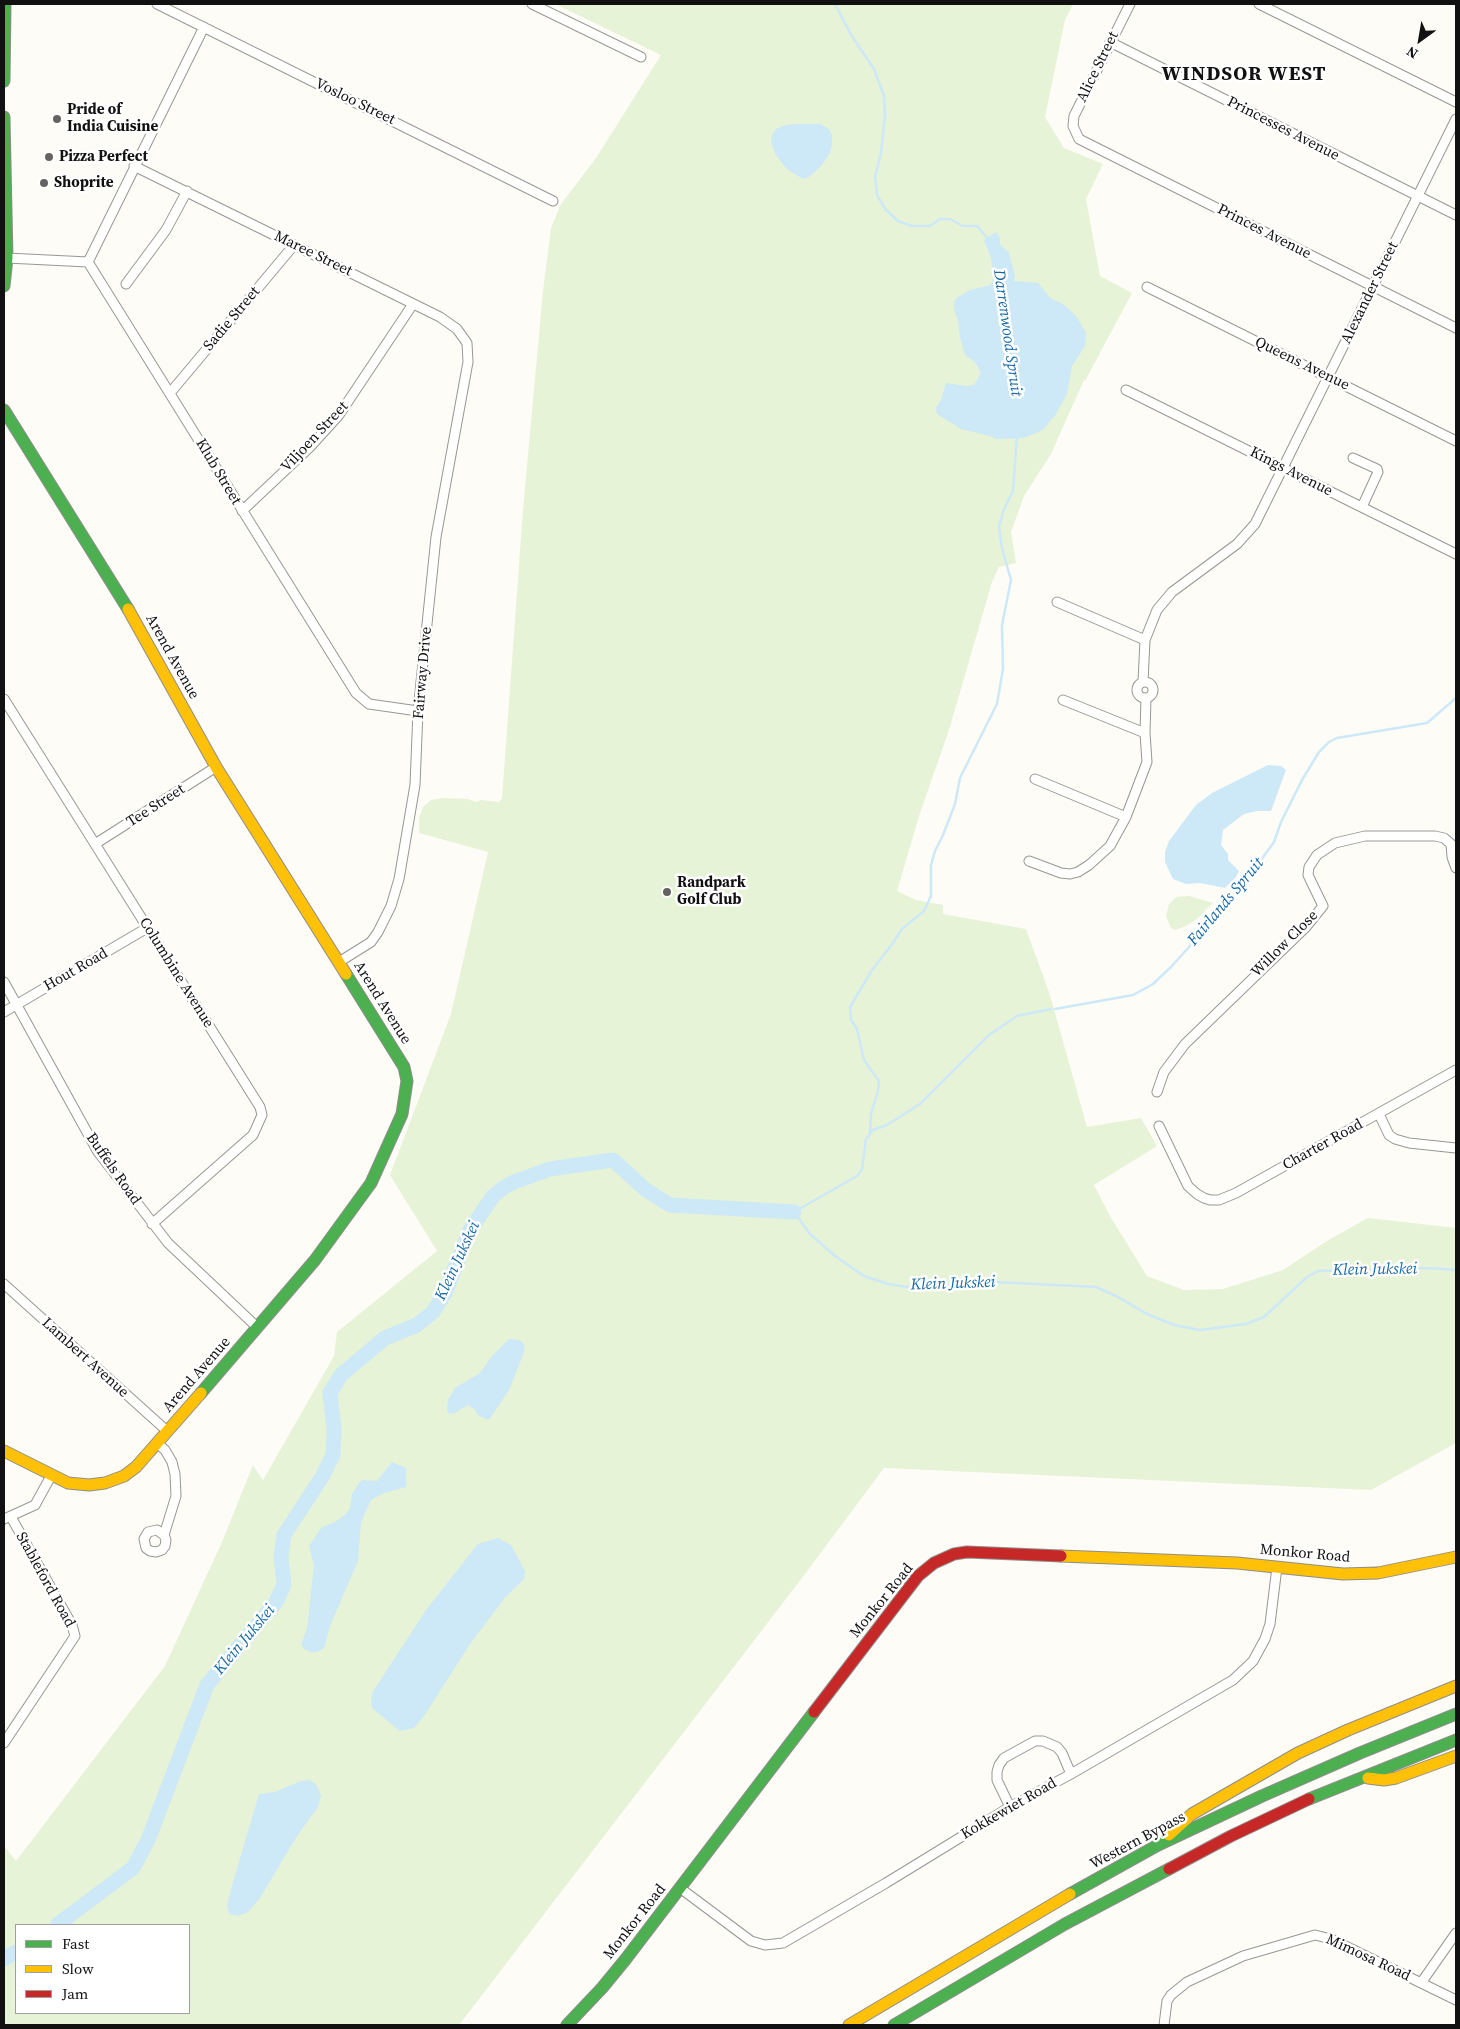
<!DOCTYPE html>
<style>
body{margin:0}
#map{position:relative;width:1460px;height:2029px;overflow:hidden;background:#fdfcf7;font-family:"Source Serif 4",serif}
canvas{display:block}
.frame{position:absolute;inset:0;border:5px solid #111;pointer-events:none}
.legend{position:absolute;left:15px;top:1924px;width:175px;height:90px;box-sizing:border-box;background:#fff;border:1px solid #a0a0a0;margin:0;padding:6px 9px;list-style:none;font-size:15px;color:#111}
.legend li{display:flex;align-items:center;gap:10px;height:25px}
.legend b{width:25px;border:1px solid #a0a0a0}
.north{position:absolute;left:1395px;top:15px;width:50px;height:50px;-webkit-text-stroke:4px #fff;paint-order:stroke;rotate:212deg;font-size:14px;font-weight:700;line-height:20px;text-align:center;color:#111}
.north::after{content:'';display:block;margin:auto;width:18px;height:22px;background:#111;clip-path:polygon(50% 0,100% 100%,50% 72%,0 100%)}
</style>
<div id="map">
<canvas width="1460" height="2029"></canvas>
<div class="frame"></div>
<ul class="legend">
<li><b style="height:6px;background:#4caf50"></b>Fast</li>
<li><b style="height:6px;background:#ffc107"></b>Slow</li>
<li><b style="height:6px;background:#c62828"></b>Jam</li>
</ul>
<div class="north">N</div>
</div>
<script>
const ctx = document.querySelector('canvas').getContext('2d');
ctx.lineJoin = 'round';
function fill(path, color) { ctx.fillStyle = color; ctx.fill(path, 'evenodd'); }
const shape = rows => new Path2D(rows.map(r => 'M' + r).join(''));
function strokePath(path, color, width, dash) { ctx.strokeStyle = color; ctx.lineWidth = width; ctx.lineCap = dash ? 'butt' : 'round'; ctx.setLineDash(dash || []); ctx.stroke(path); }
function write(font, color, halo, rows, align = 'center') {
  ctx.font = font + ' "Source Serif 4",serif'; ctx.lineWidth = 5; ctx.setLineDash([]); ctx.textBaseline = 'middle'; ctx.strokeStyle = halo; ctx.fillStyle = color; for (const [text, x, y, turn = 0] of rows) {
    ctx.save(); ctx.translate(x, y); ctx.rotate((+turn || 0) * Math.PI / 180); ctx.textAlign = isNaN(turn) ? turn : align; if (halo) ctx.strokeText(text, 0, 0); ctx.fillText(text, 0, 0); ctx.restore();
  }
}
fill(shape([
 [555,4,1073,4,1065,20,1045,117,1064,148,1103,164,1086,199,1100,276,1132,293,1085,381,1084,380,1051,454,1024,496,1011,532,1016,563,999,567,992,582,949,730,919,816,897,891,916,900,943,905,943,914,1026,929,1050,995,1087,1127,1141,1118,1157,1146,1094,1185,1110,1216,1147,1276,1184,1290,1223,1289,1283,1270,1330,1239,1368,1218,1456,1228,1456,1443,1371,1490,884,1468,802,1578,459,2025,4,2025,4,1846,16,1861,165,1666,222,1542,253,1465,263,1480,334,1356,337,1332,437,1251,390,1175,451,1014,488,852,419,833,419,818,423,807,431,800,444,798,468,799,476,802,481,800,499,802,502,798,523,510,543,291,551,228,561,204,596,158,661,55],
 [16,1925,189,1925,189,2013,16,2013],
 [1189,896,1213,903,1197,919,1186,926,1175,930,1171,928,1166,916,1169,904,1176,897]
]), '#e7f3d7');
fill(shape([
 [793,124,820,124,829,129,832,135,832,145,829,155,821,166,809,177,803,179,787,169,775,154,771,142,772,135,776,129,783,126],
 [996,232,1000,238,1000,244,1009,253,1015,276,1014,281,1038,283,1050,298,1063,304,1076,316,1086,333,1085,346,1072,366,1067,394,1056,414,1043,430,1024,438,996,439,990,436,961,429,937,414,936,408,941,400,946,383,966,386,974,385,981,373,975,362,965,355,960,337,958,320,954,309,954,301,958,297,970,290,991,285,994,277,991,258,984,240],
 [1268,765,1281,766,1286,770,1271,811,1257,811,1244,814,1223,830,1221,845,1228,854,1228,860,1239,871,1236,877,1225,888,1200,883,1186,884,1173,879,1165,862,1165,852,1169,841,1196,805,1212,793],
 [509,1339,520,1340,525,1346,523,1355,509,1390,489,1420,479,1416,474,1409,468,1405,455,1413,449,1414,447,1410,448,1400,455,1388,480,1373,492,1356],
 [392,1462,406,1468,406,1487,384,1493,371,1500,361,1522,358,1561,330,1626,324,1648,317,1652,310,1652,304,1649,301,1644,307,1629,314,1565,309,1546,322,1527,335,1522,345,1515,350,1508,352,1494,359,1483,362,1480,377,1481],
 [498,1538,511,1545,525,1571,524,1579,504,1599,470,1644,424,1716,414,1728,400,1731,373,1709,371,1703,372,1693,426,1610,478,1544],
 [309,1780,316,1784,321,1796,318,1807,297,1836,260,1898,248,1912,238,1916,229,1914,227,1906,231,1889,259,1794,275,1792,301,1781]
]), '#cde8f7');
strokePath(shape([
 [835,4,851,35,874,69,884,96,885,115,881,153,875,177,877,195,886,210,898,221,912,226,930,226,940,219,950,219,963,226,977,226,988,239],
 [1051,1009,1017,1016,989,1035,920,1104,887,1125,873,1130,866,1139,862,1170,857,1176,794,1212,810,1234,835,1256,864,1276,888,1284,920,1289,940,1288,974,1281,1096,1287,1118,1297,1147,1314,1174,1325,1200,1330,1246,1324,1264,1317,1307,1277,1318,1271,1429,1268,1456,1270],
 [1055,1009,1133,995,1153,984,1171,967,1235,896,1274,842,1281,822,1302,780,1319,752,1329,742,1337,738,1427,723,1456,698],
 [870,1134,871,1114,878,1091,879,1081,864,1060,857,1029,851,1020,850,1007,872,970,893,943,902,929,924,911,931,896,931,865,935,851,943,835,955,804,960,778,997,704,1003,669,1002,625,1011,580,1002,548,999,527,1004,509,1013,491,1017,436]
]), '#cde8f7', 2.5);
strokePath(shape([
 [57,1925,133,1868,148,1840,207,1685,276,1602,284,1585,281,1557,284,1535,322,1477,333,1455,334,1430,330,1393,341,1375,385,1338,417,1325,433,1312,445,1293,470,1230,493,1196,503,1188,514,1182,550,1169,613,1160,646,1190,670,1205,794,1212],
 [4,1959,16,1952]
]), '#cde8f7', 15);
const street = shape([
 [157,4,553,201],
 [532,4,641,57],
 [1130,4,1074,116,1073,126,1079,139,1456,328],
 [1259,4,1456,102],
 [1110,42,1456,215],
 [134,166,440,317,457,329,467,343,468,362,436,537,418,711,415,785,399,879,391,906,378,932,371,942,339,962],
 [7,258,88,262],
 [88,262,356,693,369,704,418,711],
 [88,262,204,27],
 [126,284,166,230,187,191],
 [1147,287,1456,441],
 [1126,390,1456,554],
 [170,393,294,245],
 [1353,458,1377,469,1378,472,1362,507],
 [242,511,310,447,339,415,413,304],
 [1057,602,1145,640],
 '1137 690a8 8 0 1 1 16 0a8 8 0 1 1-16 0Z',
 [1143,682,1145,640,1157,610,1172,592,1237,544,1255,524,1456,119],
 [4,699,260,1107,262,1115,253,1135,152,1224],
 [1063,700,1145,733],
 [1035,779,1126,817],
 [95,844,216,767],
 [1451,844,1452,857,1456,868],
 [1029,861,1061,873,1070,874,1078,872,1089,865,1110,846,1126,817,1147,762,1145,733,1146,698],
 [4,982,98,1152,168,1243,258,1328],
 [4,1012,147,928],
 [1157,1092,1164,1072,1185,1044,1306,927,1323,906,1308,875,1309,867,1317,855,1335,843,1365,836,1435,836,1444,838,1451,844],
 [1379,1114,1389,1135,1395,1139,1409,1143,1456,1148],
 [1159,1126,1188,1186,1197,1194,1204,1198,1210,1200,1219,1200,1236,1193,1456,1070],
 [4,1284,167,1431],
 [157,1443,165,1450,172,1462,175,1474,176,1496,164,1535,166,1540,165,1546,162,1550,156,1552,150,1551,146,1548,144,1539,148,1532,157,1530,164,1535],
 [4,1519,35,1505,51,1476],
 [4,1743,75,1636,72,1625,11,1517],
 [1010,1807,997,1780,997,1772,999,1765,1004,1758,1035,1741,1043,1741,1057,1747,1062,1753,1071,1774],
 [680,1888,751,1941,765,1945,783,1943,886,1883,1010,1807,1071,1774,1233,1680,1253,1661,1265,1639,1270,1624,1277,1567],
 [1421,1983,1456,1933],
 [1164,2025,1167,2001,1171,1995,1187,1982,1243,1956,1315,1935,1331,1939,1456,2000]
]);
const fast = shape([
 [4,81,5,4],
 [4,117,7,258,4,286],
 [4,410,128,609],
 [201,1393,315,1260,371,1183,402,1114,407,1081,404,1067,346,974],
 [1309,1799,1456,1740],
 [1070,1894,1158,1845,1262,1796,1360,1753,1456,1714],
 [567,2025,602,1988,625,1960,814,1712],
 [894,2025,1065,1924,1169,1869]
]);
const slow = shape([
 [128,609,216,767,346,974],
 [4,1451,68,1483,89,1485,105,1483,124,1476,136,1467,201,1393],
 [1061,1556,1237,1563,1343,1574,1378,1573,1456,1557],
 [1368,1778,1384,1780,1396,1778,1456,1756],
 [1169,1835,1192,1814,1298,1753,1348,1730,1456,1686],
 [849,2025,1070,1894]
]);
const jam = shape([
 [814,1712,918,1576,934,1563,954,1554,967,1552,1061,1556],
 [1169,1869,1231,1836,1309,1799]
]);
strokePath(street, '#979795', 11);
strokePath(fast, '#8e8d8b', 13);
strokePath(slow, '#8e8d8b', 13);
strokePath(jam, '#8e8d8b', 13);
strokePath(street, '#fffffe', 9);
strokePath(fast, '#4caf50', 11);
strokePath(slow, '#ffc107', 11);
strokePath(jam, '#c62828', 11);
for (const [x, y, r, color] of [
 [57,119,5,"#646362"],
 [49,157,5,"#646362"],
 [44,183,5,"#646362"],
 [667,892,5,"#646362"]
]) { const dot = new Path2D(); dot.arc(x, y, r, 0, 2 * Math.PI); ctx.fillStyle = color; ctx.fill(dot); strokePath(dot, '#fff', 2); }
write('15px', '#111', '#fff', [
 ["Alice Street",1098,67,-64],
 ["Vosloo Street",355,102,26],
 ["Princesses Avenue",1283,129,27],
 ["Princes Avenue",1264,232,27],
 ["Maree Street",313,254,26],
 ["Alexander Street",1370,293,-64],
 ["Sadie Street",232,319,-50],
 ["Queens Avenue",1302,364,26],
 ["Viljoen Street",315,437,-47],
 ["Klub Street",218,472,59],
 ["Kings Avenue",1291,472,27],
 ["Arend Avenue",172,657,61],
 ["Fairway Drive",423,673,-85],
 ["Tee Street",156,806,-33],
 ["Willow Close",1285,944,-45],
 ["Hout Road",76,970,-30],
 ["Columbine Avenue",176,973,58],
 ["Arend Avenue",382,1003,58],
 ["Charter Road",1323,1145,-29],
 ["Buffels Road",113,1169,55],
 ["Lambert Avenue",85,1358,42],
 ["Arend Avenue",197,1375,-49],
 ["Monkor Road",1305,1554,5],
 ["Stableford Road",45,1580,61],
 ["Monkor Road",882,1601,-51],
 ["Kokkewiet Road",1009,1809,-30],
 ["Western Bypass",1138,1841,-28],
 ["Monkor Road",635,1922,-52],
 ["Mimosa Road",1368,1958,25]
]);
write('bold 15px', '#111', '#fff', [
 ["Pride of",67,110],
 ["India Cuisine",67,127],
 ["Pizza Perfect",59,157],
 ["Shoprite",54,183],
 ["Randpark",677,883],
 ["Golf Club",677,900]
], 'left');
write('italic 16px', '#1768a6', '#fff', [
 ["Darrenwood Spruit",1007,333,82],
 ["Fairlands Spruit",1226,902,-50],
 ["Klein Jukskei",458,1261,-65],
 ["Klein Jukskei",1375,1270,-1],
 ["Klein Jukskei",953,1284,-2],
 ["Klein Jukskei",245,1640,-50]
]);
ctx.letterSpacing = '1px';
write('bold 20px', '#111', '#fff', [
 ["WINDSOR WEST",1244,75]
]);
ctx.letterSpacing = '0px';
</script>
